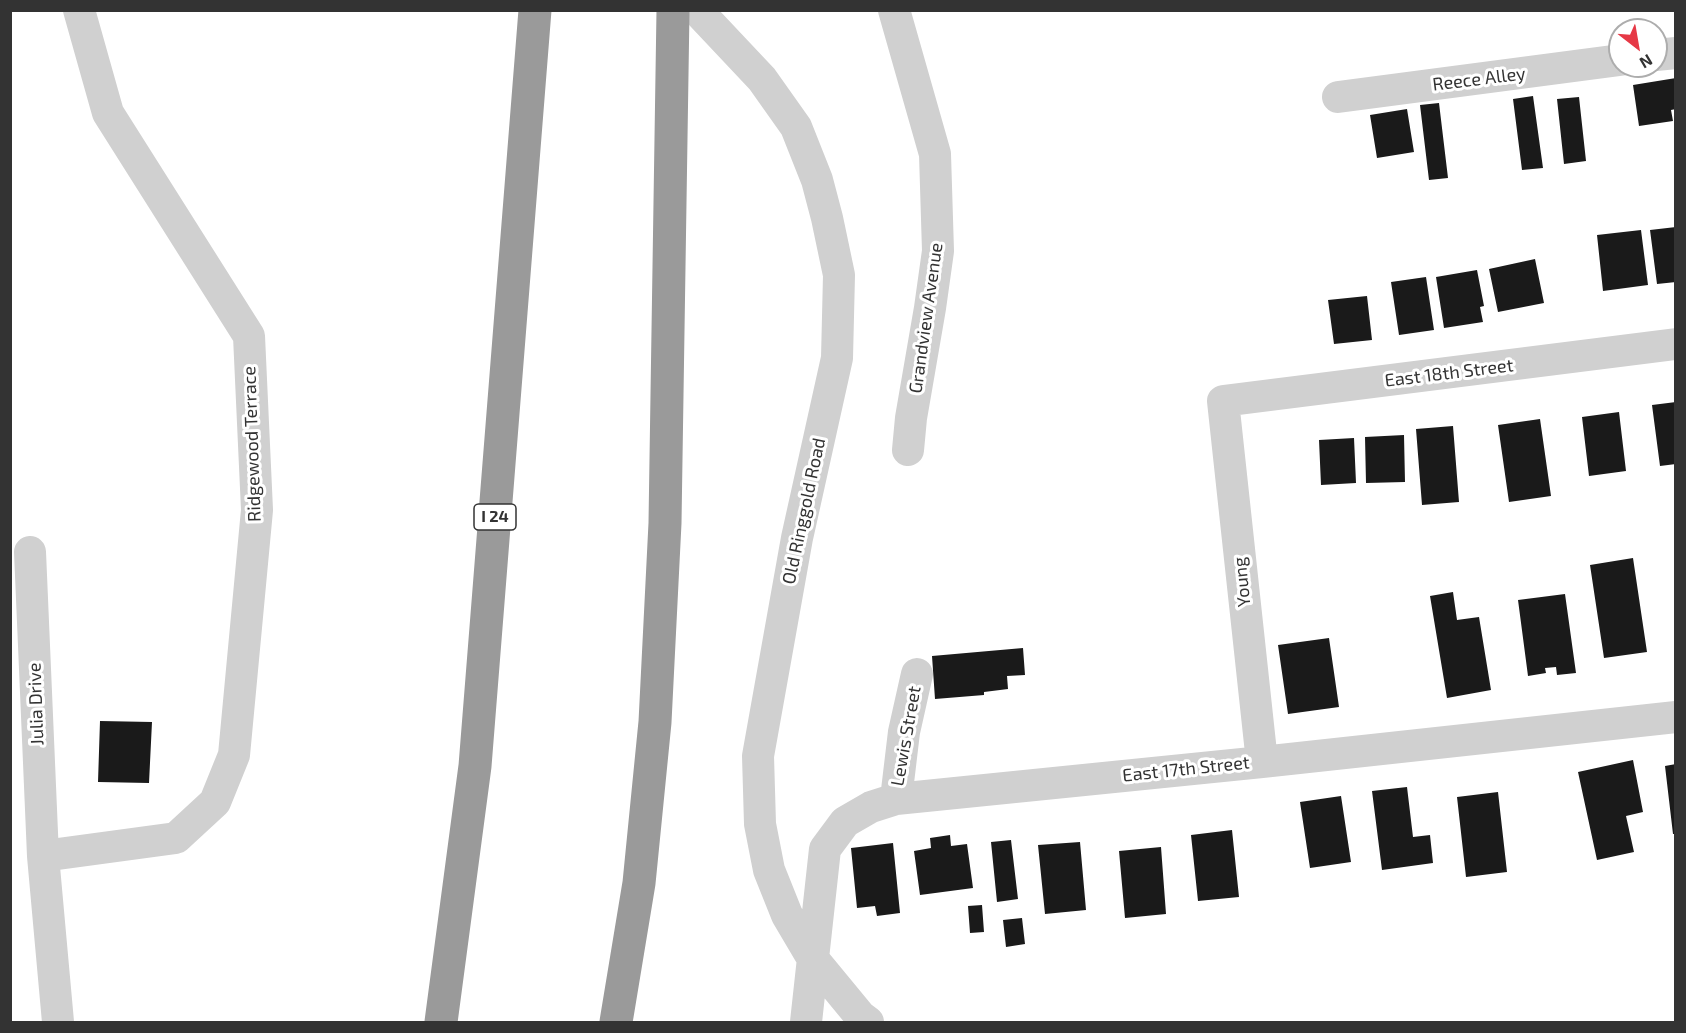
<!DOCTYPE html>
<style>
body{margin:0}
#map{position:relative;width:1686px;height:1033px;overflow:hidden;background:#fff;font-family:"Exo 2",sans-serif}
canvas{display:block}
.frame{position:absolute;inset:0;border:12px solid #333;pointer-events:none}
.north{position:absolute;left:1608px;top:18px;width:60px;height:60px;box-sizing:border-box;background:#fff;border:2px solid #adadad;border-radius:50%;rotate:149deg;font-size:16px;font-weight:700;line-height:24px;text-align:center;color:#333}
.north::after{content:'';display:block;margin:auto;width:21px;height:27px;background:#e63946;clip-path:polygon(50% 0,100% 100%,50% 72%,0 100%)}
</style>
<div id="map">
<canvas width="1686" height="1033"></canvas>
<div class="frame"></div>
<div class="north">N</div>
</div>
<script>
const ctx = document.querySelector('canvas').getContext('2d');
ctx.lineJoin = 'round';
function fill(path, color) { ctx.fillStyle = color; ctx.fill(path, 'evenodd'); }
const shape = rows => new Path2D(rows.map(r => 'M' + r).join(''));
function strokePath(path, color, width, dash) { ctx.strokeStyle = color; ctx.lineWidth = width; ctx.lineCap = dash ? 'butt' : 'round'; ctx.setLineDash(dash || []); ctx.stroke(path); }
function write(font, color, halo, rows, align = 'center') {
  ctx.font = font + ' "Exo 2",sans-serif'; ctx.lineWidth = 6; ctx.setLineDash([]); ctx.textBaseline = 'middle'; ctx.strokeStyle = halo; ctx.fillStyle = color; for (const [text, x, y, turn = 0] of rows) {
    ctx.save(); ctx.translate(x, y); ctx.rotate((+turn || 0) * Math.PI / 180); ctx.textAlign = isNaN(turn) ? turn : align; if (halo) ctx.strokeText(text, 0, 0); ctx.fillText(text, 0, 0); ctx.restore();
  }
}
fill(shape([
 [1676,78,1676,109,1671,110,1673,121,1639,126,1633,85],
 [1533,96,1543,168,1522,170,1513,99],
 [1579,97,1586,161,1564,164,1557,99],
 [1439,103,1448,178,1429,180,1420,105],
 [1407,109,1414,152,1377,158,1370,115],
 [1676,227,1676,282,1657,284,1650,230],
 [1641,230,1648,285,1603,291,1597,235],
 [1535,259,1544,303,1498,312,1489,269],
 [1477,270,1484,306,1480,307,1483,322,1444,328,1436,277],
 [1426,277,1434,330,1399,335,1391,282],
 [1367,296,1372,340,1334,344,1328,300],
 [1676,402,1676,464,1660,466,1652,405],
 [1619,412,1626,471,1589,476,1582,417],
 [1540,419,1551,496,1509,502,1498,425],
 [1453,426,1459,502,1422,505,1416,429],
 [1404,435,1405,482,1366,483,1365,437],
 [1354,438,1356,483,1321,485,1319,440],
 [1633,558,1647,652,1604,658,1590,565],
 [1453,592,1457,620,1479,617,1491,690,1447,698,1430,596],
 [1565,594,1576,673,1557,675,1556,667,1545,668,1546,673,1528,676,1518,600],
 [1329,638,1339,707,1288,714,1278,645],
 [1023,648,1025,675,1007,676,1008,689,984,692,984,695,935,699,932,656],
 [100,721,152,722,149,783,98,782],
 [1633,760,1643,812,1626,816,1634,852,1597,860,1578,772],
 [1676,764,1676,834,1673,834,1665,766],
 [1407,787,1413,837,1430,835,1433,863,1382,870,1372,791],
 [1498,792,1507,872,1466,877,1457,797],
 [1341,796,1351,862,1310,868,1300,802],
 [1232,830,1239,897,1198,901,1191,835],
 [950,835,951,846,967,844,973,888,920,895,914,851,931,848,930,838],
 [1011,840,1018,899,997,902,991,842],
 [1080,842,1086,910,1045,914,1038,845],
 [893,843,900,913,877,916,875,906,857,908,851,848],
 [1161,847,1166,914,1125,918,1119,851],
 [982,905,984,932,970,933,968,906],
 [1022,918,1025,944,1006,947,1003,920]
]), '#1a1a1a');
strokePath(shape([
 [697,10,762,79,796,127,817,180,827,218,839,275,837,358,797,538,758,756,760,824,769,870,787,915,813,959,860,1016,868,1022],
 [894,10,935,154,938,251,930,308,911,418,908,450],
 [1656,55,1676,53],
 [1338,97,1620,60],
 [30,552,43,856,58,1022],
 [1262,762,1223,401,1676,344],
 [896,799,904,732,917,674],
 [43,856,176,838,215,802,234,755,257,510,249,336,108,113,79,10],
 [806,1022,825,849,845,822,871,807,896,799,1262,762,1676,717]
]), '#d0d0d0', 32);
strokePath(shape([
 [441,1022,475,766,535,10],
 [616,1022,639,883,655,722,665,523,673,10]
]), '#9a9a9a', 33);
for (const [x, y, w] of [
 [495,517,42]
]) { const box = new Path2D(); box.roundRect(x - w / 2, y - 13, w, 26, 4.5); ctx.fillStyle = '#fff'; ctx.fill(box); strokePath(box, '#333', 1.5); }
write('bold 16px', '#333', null, [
 ["I 24",495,517]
]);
write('18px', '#333', '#fff', [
 ["Reece Alley",1479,79,-7],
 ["Grandview Avenue",926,318,-82],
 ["East 18th Street",1449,373,-7],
 ["Ridgewood Terrace",252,444,-92],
 ["Old Ringgold Road",804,511,-78],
 ["Young",1242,582,-96],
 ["Julia Drive",36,704,-92],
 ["Lewis Street",906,736,-80],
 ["East 17th Street",1186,769,-6]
]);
</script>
